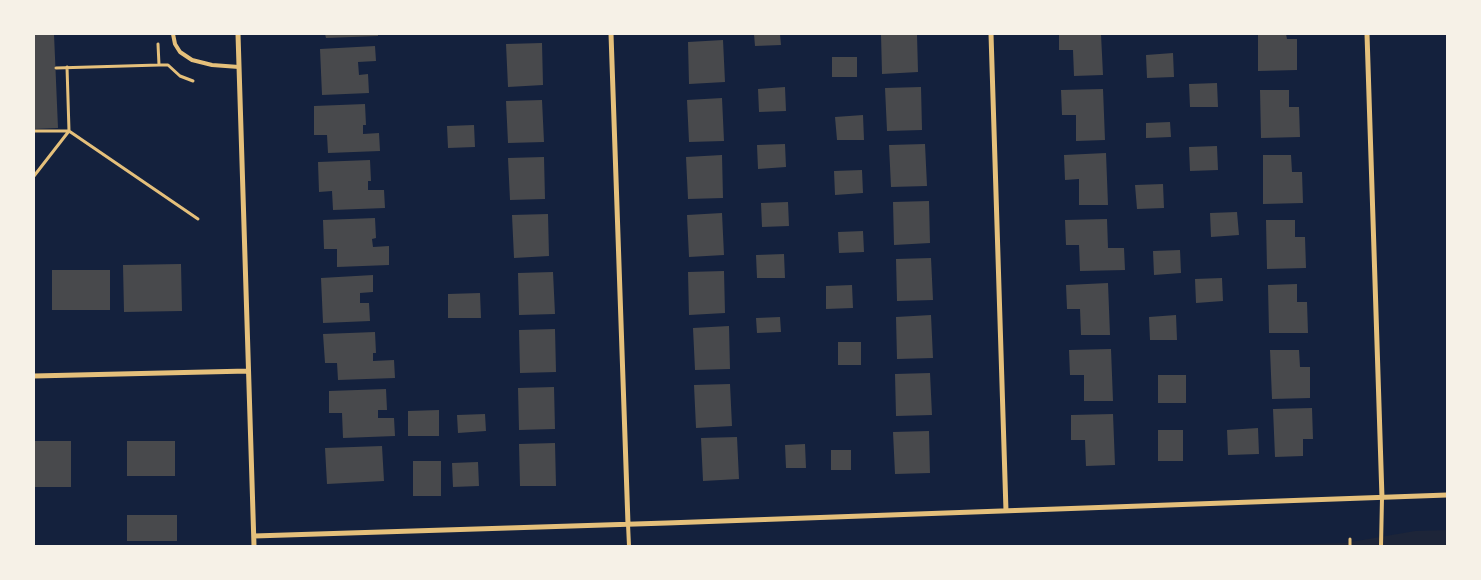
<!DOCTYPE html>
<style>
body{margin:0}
#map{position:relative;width:1481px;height:580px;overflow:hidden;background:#14213d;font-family:Barlow,sans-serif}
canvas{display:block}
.frame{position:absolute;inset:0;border:35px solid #f6f1e7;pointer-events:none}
</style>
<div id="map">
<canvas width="1481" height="580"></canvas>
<div class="frame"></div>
</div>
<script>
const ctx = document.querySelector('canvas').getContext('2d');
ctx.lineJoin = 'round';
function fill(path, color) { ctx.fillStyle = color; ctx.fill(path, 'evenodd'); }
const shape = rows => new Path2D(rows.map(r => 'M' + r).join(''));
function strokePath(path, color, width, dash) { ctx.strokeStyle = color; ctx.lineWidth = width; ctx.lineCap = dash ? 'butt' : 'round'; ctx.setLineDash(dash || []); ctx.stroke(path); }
fill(shape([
 [1447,530,1447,546,1254,546,1345,543,1415,531]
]), '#1d2539');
fill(shape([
 [34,34,54,34,58,128,34,129],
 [325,34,378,34,378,36,326,38],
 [754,34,780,34,781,45,755,46],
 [881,34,917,34,918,72,882,74],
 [1059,34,1101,34,1103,75,1074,76,1073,50,1059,50],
 [1258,34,1286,34,1287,39,1297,39,1297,70,1258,71],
 [723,40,725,82,689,84,688,42],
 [542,43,543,85,508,87,506,44],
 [375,46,376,61,358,62,359,75,368,74,369,93,322,95,320,49],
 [1173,53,1174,77,1147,78,1146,55],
 [832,57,857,57,857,77,832,77],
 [1217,83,1218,107,1190,107,1189,84],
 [785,87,786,111,759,112,758,89],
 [921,87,922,130,887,131,885,88],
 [1103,89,1105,140,1076,141,1076,115,1062,115,1061,90],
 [1260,90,1289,90,1289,107,1299,107,1300,137,1261,138],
 [722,98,724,141,689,142,687,100],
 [542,100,544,142,508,143,506,101],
 [365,104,366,125,363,125,363,134,379,133,380,151,328,153,327,135,314,135,314,106],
 [863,115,864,140,837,140,835,117],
 [1170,122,1171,137,1146,138,1146,123],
 [474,125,475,147,448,148,447,126],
 [785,144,786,167,758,169,757,145],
 [925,144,927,186,891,187,889,145],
 [1217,146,1218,170,1190,171,1189,147],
 [1106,153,1108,205,1079,205,1079,179,1065,180,1064,155],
 [722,155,723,198,688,199,686,157],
 [1263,155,1291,155,1292,172,1302,172,1303,203,1263,204],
 [544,157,545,199,510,200,508,158],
 [370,160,371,181,368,181,368,190,384,190,385,208,333,210,332,191,319,192,318,162],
 [862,170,863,193,835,195,834,171],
 [1163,184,1164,208,1137,209,1135,185],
 [929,201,930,243,894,245,893,202],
 [788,202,789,226,762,227,761,203],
 [1237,212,1239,235,1211,237,1210,213],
 [722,213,724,255,689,257,687,215],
 [548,214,549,256,514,258,512,215],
 [375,218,376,238,372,239,373,247,389,246,389,265,337,267,337,249,324,249,323,220],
 [1107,219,1108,248,1124,248,1125,270,1080,271,1079,245,1066,245,1065,220],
 [1266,220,1295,220,1295,237,1305,237,1306,268,1267,269],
 [863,231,864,252,839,253,838,232],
 [1180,250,1181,273,1154,275,1153,251],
 [784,254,785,278,757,278,756,255],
 [931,258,933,300,897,301,896,259],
 [181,264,182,311,124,312,123,265],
 [52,270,110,270,110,310,52,310],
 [724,271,725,313,689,315,688,272],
 [553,272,555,314,519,315,518,273],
 [373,275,373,292,360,293,360,303,369,303,370,321,323,323,321,278],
 [1222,278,1223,301,1196,303,1195,279],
 [1108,283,1110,335,1081,335,1080,309,1067,309,1066,285],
 [1297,284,1297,302,1307,302,1308,333,1269,333,1268,285],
 [852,285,853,308,826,309,826,286],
 [480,293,481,318,448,318,448,294],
 [931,315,933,358,897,359,896,317],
 [1176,315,1177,340,1150,340,1149,317],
 [780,317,781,332,757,333,756,318],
 [729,326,730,369,695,370,693,328],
 [555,329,556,372,520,373,519,330],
 [375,332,376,353,373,353,373,361,394,360,395,378,338,380,337,363,325,363,323,334],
 [838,342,861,342,861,365,838,365],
 [1111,349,1113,401,1084,401,1084,375,1070,375,1069,350],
 [1270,350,1299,350,1300,367,1310,367,1310,398,1272,399],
 [930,373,932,415,896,416,895,374],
 [1158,375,1186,375,1186,403,1158,403],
 [730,384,732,426,696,428,694,385],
 [554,387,555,429,519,430,518,388],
 [386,389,387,410,378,410,378,418,394,418,395,436,343,438,342,413,329,413,329,391],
 [1312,408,1313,439,1303,439,1303,456,1275,457,1273,409],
 [439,410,439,436,408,436,408,411],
 [485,414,486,431,458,433,457,415],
 [1113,414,1115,465,1086,466,1085,440,1071,440,1071,415],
 [1258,428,1259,454,1228,455,1227,430],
 [1158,430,1183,430,1183,461,1158,461],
 [929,431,930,473,895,474,893,432],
 [737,437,739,479,703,481,701,438],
 [34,441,71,441,71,487,34,487],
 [127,441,175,441,175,476,127,476],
 [555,443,556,486,520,486,519,444],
 [805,444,806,468,786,468,785,445],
 [382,446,384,481,327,484,325,448],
 [831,450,851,450,851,470,831,470],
 [413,461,441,461,441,496,413,496],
 [478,462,479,486,453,487,452,463],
 [127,515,177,515,177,541,127,541]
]), '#48494c');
strokePath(shape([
 [158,44,159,65,168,65,180,76,193,81],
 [67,67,69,131,198,219],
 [56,68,159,65],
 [34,131,69,131],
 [34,176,69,131],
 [1350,539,1350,546]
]), '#e5c07b', 3);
strokePath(shape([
 [173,34,175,44,180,52,192,60,212,65,239,67],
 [628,524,629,546],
 [1381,546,1382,498]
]), '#e5c07b', 4);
strokePath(shape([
 [238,34,254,546],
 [611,34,628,524],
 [991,34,1006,511],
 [1367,34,1382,498],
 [34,376,248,371],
 [254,536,667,523,1447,495]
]), '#e5c07b', 5);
</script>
